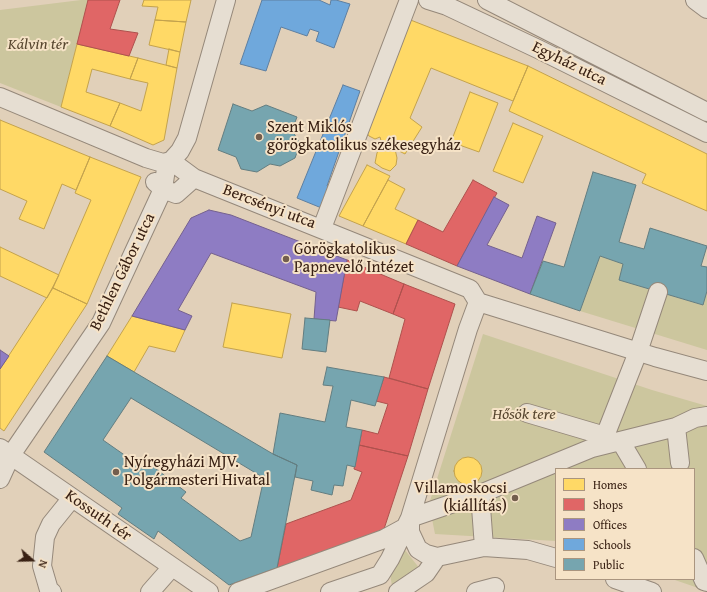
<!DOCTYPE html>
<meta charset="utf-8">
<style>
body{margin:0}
#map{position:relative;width:707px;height:592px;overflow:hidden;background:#e1d0b9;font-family:"Gentium Book Plus",serif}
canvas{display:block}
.legend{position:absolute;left:555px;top:468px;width:140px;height:112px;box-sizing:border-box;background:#f6e3c7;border:1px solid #aa957f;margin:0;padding:5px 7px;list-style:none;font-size:12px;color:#382013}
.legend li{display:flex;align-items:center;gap:8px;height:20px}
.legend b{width:20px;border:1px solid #aa957f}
.north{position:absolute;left:12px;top:540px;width:40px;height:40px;-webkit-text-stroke:3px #f6e3c7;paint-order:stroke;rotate:110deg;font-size:11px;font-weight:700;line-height:16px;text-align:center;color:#382013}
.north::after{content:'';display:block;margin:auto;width:14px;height:18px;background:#382013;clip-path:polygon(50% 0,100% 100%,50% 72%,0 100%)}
</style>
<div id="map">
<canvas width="707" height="592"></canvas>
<ul class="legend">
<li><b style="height:11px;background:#ffd966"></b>Homes</li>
<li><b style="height:11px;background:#e06666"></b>Shops</li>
<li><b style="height:11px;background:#8e7cc3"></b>Offices</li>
<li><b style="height:11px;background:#6fa8dc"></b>Schools</li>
<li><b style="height:11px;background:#76a5af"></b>Public</li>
</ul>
<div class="north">N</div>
</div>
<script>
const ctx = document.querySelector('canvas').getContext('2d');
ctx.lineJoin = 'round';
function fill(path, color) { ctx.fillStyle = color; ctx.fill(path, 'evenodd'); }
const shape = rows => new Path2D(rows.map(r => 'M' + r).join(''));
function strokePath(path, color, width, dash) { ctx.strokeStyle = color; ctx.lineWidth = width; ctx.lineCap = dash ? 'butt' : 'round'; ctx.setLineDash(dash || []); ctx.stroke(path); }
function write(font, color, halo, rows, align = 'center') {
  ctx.font = font + ' "Gentium Book Plus",serif'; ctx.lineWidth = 4; ctx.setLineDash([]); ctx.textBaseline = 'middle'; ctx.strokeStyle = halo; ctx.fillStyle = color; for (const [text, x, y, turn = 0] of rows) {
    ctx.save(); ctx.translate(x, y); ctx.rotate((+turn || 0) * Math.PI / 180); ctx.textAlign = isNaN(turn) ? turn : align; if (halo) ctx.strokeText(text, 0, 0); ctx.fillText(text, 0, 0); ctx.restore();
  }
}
fill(shape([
 [81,0,88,0,61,107,0,83,0,10],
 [600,256,623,264,619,280,702,305,707,291,707,350,580,311],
 [483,334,652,390,707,406,707,591,672,579,694,579,694,469,556,469,556,541,435,534,429,504],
 [405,550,420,569,392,586,389,568]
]), '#ccc69e');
const homes = shape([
 [144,0,191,0,186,22,155,20,158,7,142,6,144,0],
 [408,19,528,66,513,101,431,68,410,118,422,127,405,154,395,149,397,158,396,165,390,171,382,168,375,163,377,153,382,144,380,137,375,139,369,136,365,130,408,19],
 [155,20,186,22,180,52,149,45,155,20],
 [77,44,138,58,130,79,92,69,86,92,120,103,110,126,61,107,77,44],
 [169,49,180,52,177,68,166,65,169,49],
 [138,58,177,68,164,140,153,145,110,126,120,103,141,111,148,83,130,79,138,58],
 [528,66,707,154,707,211,642,183,646,174,509,111,528,66],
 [470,92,498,103,479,152,451,142,470,92],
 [0,120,90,157,76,190,62,184,44,229,19,219,27,201,0,189,0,120],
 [513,123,543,136,523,183,493,171,513,123],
 [90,157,141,177,87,304,53,288,91,200,75,193,90,157],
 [367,165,390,176,363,226,339,216,367,165],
 [388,180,405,189,395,209,418,220,406,244,363,226,388,180],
 [0,247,59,275,47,298,0,276,0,247],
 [53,288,87,304,4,431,0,428,0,369,53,288],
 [232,303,291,314,282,358,223,347,232,303],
 [132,316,185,330,175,352,149,346,134,372,107,356,132,316],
 '454 471a14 14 0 1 1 28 0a14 14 0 1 1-28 0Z'
]);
fill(homes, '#ffd966');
strokePath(homes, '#c3a24d', 1);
const shops = shape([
 [88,0,120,0,110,29,138,33,129,56,77,44,88,0],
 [473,180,497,193,457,266,406,244,418,220,443,232,473,180],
 [347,260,404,284,393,314,360,301,357,311,338,307,347,260],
 [404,284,455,304,428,389,389,378,405,319,393,314,404,284],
 [384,377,428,389,408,456,359,445,362,430,378,434,388,404,376,401,384,377],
 [359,445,408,456,383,532,277,568,286,524,351,500,362,472,354,469,359,445]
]);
fill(shops, '#e06666');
strokePath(shops, '#ae514d', 1);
const offices = shape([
 [494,197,509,205,487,245,522,258,537,216,556,223,530,294,457,266,494,197],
 [209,210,231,215,347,260,336,321,314,319,316,292,211,253,178,310,192,316,185,330,132,316,191,218,209,210],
 [0,350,9,356,0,369,0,350]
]);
fill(offices, '#8e7cc3');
strokePath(offices, '#74608e', 1);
const schools = shape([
 [262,0,319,0,330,5,331,0,336,0,350,4,334,48,316,41,319,32,310,29,307,36,281,27,266,71,240,64,262,0],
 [343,85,360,91,327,186,333,188,324,209,297,198,343,85]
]);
fill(schools, '#6fa8dc');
strokePath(schools, '#5e7fa0', 1);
const public = shape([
 [233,104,252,111,266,105,297,117,292,130,300,144,295,158,280,166,270,164,257,172,241,169,236,157,218,150,233,104],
 [593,172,636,185,619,242,644,249,650,228,707,246,701,266,707,267,707,291,703,305,619,280,623,264,600,256,580,311,530,294,543,261,564,267,593,172],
 [305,318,330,320,326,352,302,349,305,318],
 [107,356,273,454,297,465,277,568,229,585,158,531,154,539,118,514,122,508,44,452,107,356],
 [131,398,264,478,251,537,240,541,181,498,186,492,147,462,143,468,103,440,131,398],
 [327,367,384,377,375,406,351,400,346,427,362,430,355,467,347,465,343,486,334,485,332,495,311,490,313,481,295,477,297,465,273,454,280,413,325,422,333,386,323,385,327,367]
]);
fill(public, '#76a5af');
strokePath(public, '#637d80', 1);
const minor = shape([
 [428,0,447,6,538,49,707,133],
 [487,0,707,112],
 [695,0,707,9],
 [0,97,146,158,163,163,171,161],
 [171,161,194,178,470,289,478,302],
 [171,161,180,151,187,138,226,0],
 [155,182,163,189,176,194,194,178],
 [322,228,409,0],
 [478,302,468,329,410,518,410,532,418,549,426,554,437,557,484,547,528,550,556,558],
 [478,302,655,357,707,371],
 [527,413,605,436],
 [676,427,680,463],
 [621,442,637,469],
 [0,448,209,592],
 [592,448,605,436,638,352,658,292],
 [0,479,11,455,101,323,163,189,167,162],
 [480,494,484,547],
 [694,558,704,581,707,582],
 [615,579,652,592],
 [52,592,49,590,42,566,45,537,51,524,72,498],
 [150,592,172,567],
 [238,592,384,539,406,527],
 [330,592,380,575,390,559,410,518,480,494,592,448,676,427,695,418,707,416],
 [398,592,426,573,437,557],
 [476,592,495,587]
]);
strokePath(minor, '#95887a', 20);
strokePath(minor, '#e6ded2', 18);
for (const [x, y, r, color] of [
 [259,137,4,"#735e4d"],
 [286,259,4,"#735e4d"],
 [116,472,4,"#735e4d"],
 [515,498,4,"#735e4d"]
]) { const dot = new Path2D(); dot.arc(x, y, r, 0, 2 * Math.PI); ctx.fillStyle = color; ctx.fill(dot); strokePath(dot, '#f6e3c7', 1.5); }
write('italic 16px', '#584730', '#f6e3c7', [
 ["Kálvin tér",38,45],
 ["Hősök tere",524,415]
]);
write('16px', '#382013', '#f6e3c7', [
 ["Egyház utca",569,64,26],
 ["Bercsényi utca",269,207,21],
 ["Bethlen Gábor utca",123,272,-64],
 ["Kossuth tér",98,516,35]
]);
write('16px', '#382013', '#f6e3c7', [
 ["Szent Miklós",267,128],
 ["görögkatolikus székesegyház",267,146],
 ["Görögkatolikus",294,250],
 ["Papnevelő Intézet",294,268],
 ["Nyíregyházi MJV.",124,463],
 ["Polgármesteri Hivatal",124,481],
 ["Villamoskocsi",507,489,"right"],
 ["(kiállítás)",507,507,"right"]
], 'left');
</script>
